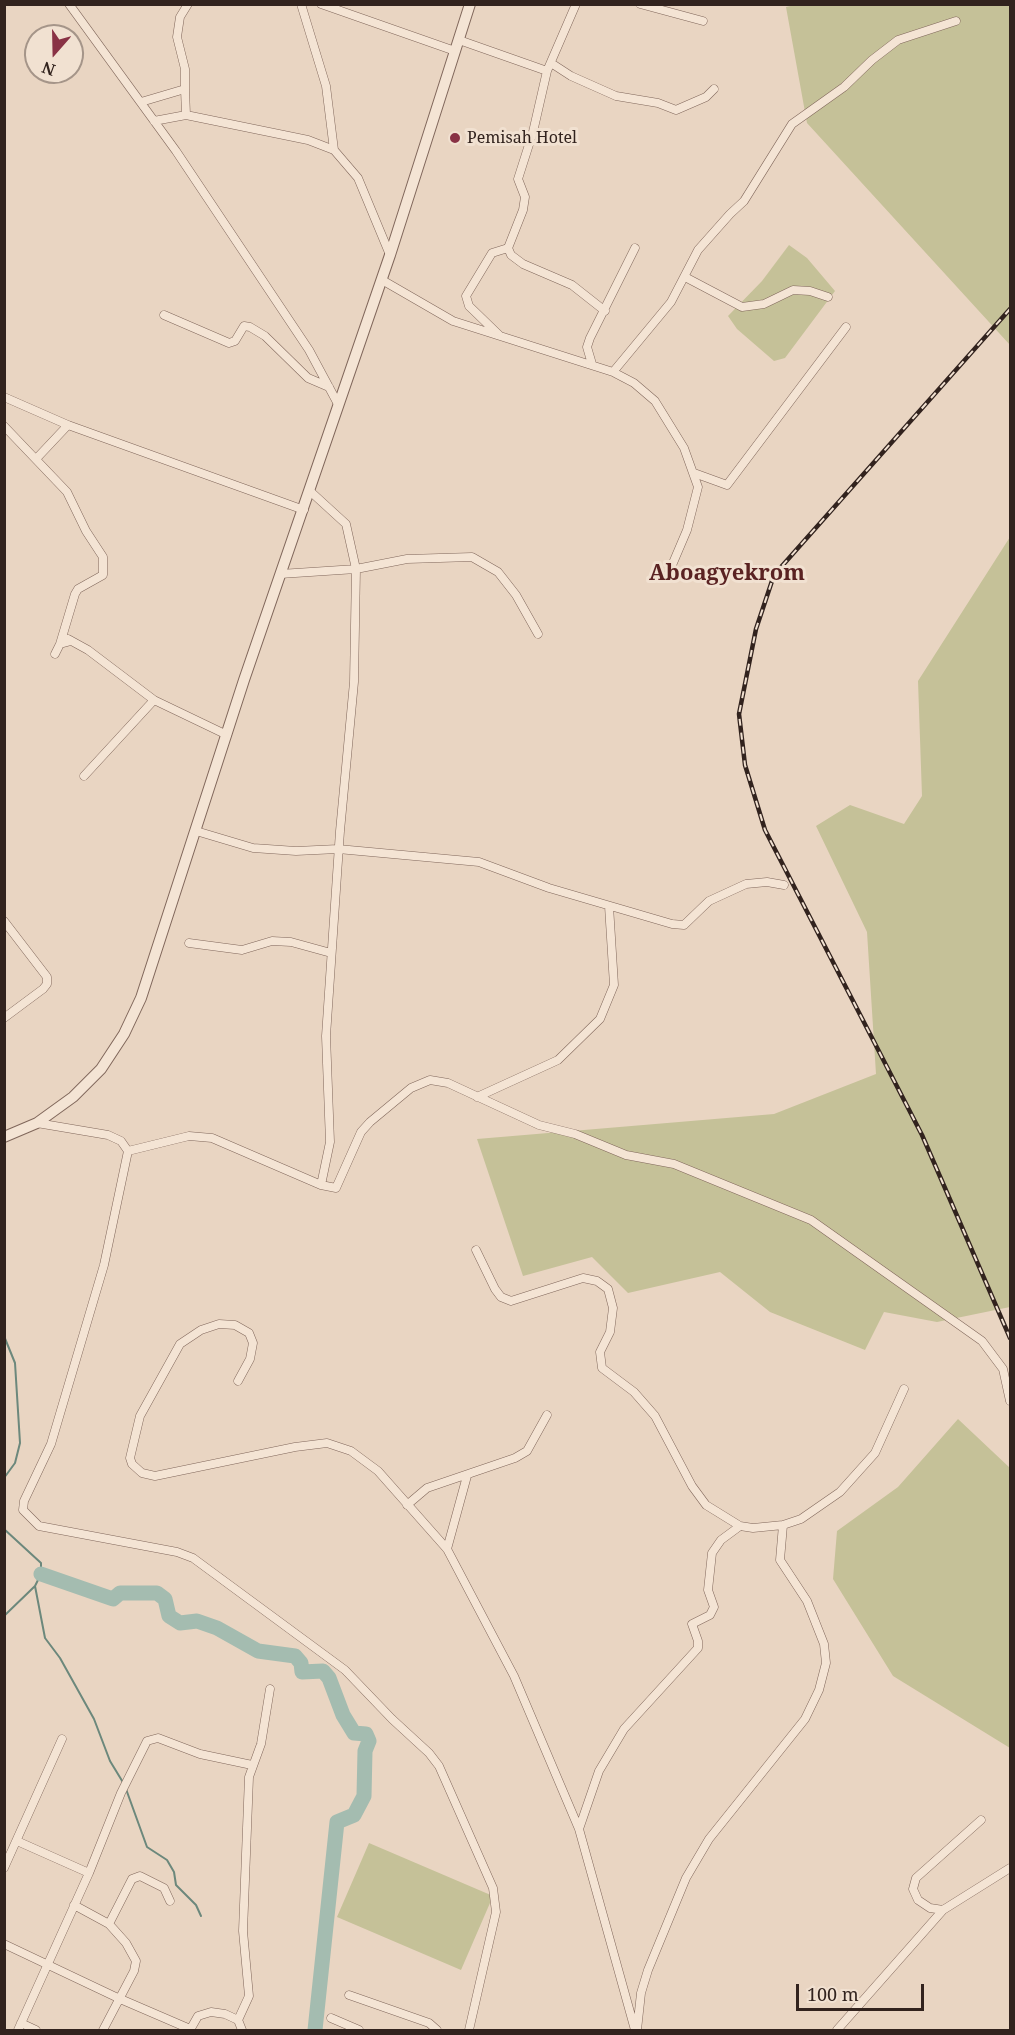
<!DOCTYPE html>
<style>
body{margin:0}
#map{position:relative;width:1015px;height:2035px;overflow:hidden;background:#e9d5c2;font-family:"Noto Serif",serif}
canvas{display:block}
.frame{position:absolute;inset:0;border:6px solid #32231e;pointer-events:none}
.north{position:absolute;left:24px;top:24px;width:60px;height:60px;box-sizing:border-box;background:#f1e1d1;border:2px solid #a59589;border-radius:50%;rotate:200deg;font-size:16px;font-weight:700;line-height:24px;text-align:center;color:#32231e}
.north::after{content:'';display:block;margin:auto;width:21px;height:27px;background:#893245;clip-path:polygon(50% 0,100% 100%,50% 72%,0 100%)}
.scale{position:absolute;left:796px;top:1984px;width:128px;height:27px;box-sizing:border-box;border:3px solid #32231e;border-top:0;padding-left:8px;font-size:18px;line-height:21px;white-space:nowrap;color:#32231e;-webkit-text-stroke:4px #f1e1d1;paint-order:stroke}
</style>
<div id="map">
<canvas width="1015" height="2035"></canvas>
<div class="frame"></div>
<div class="north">N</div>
<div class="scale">100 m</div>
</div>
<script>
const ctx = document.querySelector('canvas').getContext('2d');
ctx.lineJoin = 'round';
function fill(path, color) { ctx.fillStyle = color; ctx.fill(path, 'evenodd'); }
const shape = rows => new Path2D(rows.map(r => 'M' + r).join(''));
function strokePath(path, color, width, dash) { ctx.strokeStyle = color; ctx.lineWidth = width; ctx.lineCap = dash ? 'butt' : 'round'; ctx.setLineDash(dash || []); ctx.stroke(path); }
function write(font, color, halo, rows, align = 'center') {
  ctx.font = font + ' "Noto Serif",serif'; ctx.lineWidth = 6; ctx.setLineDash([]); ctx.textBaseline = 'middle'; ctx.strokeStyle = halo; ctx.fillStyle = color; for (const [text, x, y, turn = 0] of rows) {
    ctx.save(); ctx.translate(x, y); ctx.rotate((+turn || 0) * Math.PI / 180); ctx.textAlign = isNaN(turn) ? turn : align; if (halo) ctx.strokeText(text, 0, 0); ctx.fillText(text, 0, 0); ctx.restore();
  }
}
fill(shape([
 [799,4,1010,5,1010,345,807,123,786,7],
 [789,245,807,258,835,291,785,358,774,361,737,329,728,316,762,281],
 [1010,537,1010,1307,937,1322,884,1312,865,1350,770,1312,720,1272,628,1293,592,1257,523,1276,477,1139,774,1114,876,1074,867,932,816,826,850,805,904,824,922,796,918,681],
 [958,1419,1010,1468,1010,1748,893,1676,833,1579,837,1531,898,1487],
 [369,1843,493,1896,461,1970,337,1917]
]), '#c5c198');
strokePath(shape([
 [4,1336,15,1363,20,1443,15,1463,4,1478],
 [4,1529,41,1563,41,1574,35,1586,4,1616],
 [35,1586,45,1638,60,1658,94,1719,110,1761,124,1784],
 [126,1789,147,1847,167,1860,174,1872,176,1885,196,1905,201,1916]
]), '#6c887c', 2);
strokePath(shape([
 [41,1574,113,1599,120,1593,157,1593,165,1599,169,1616,180,1623,197,1621,217,1628,258,1651,295,1656,301,1663,302,1672,323,1671,329,1678,343,1715,354,1733,366,1734,369,1741,365,1751,364,1796,354,1815,337,1822,315,2030]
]), '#a4bcb0', 15);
const minor = shape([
 [69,4,176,151,309,350,338,404],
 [301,4,326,86,334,150,358,178,390,255],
 [321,4,455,51],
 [576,4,547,71,533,132,518,179,525,197,523,210,508,248,511,255,523,264,572,285,605,311],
 [640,4,703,21],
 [459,40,547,71],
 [551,63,571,76,616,96,658,103,676,110,706,97,714,89],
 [185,89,186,115],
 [141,102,185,89,185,69,177,37,180,17,188,4],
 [154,121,186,115,308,140,334,150],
 [685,277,742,307,764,304,793,290,810,291,828,297],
 [382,280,453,321,613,372,634,383,655,401,684,448,698,487,687,530,667,577],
 [164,315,229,343,235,341,244,326,250,327,265,336,308,378,329,387],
 [499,335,469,306,466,296,492,253,508,248],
 [592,364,587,347,590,338,635,248],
 [613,372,671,302,698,250,730,214,744,201,792,124,844,87,872,60,898,40,956,21],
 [4,397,68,425,304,510],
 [4,426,67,492,86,531,103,557,103,575,78,589,75,594,60,644,71,641],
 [36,459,68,425],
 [694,473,727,485,846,327],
 [311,492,346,524,356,569,354,682,340,831,326,1036,330,1142,321,1185],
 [280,574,356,569,407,559,472,557,498,572,516,595,538,634],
 [68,639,88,650,154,700,227,735],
 [55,654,60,644],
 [84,776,154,700],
 [196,831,253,848,296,851,338,849,479,862,549,888,672,924,684,925,709,901,746,884,767,882,784,885],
 [4,921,47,977,47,984,43,989,4,1018],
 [189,943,242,950,272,941,291,942,331,953],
 [477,1097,558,1060,600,1019,614,985,609,906],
 [37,1123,108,1135,121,1141,128,1151,104,1265,51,1444,24,1501,23,1510,39,1526,177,1552,193,1558,345,1670,392,1719,429,1753,439,1766,493,1888,496,1912,469,2030],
 [128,1151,189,1136,212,1138,321,1185,336,1188,361,1132,370,1122,411,1088,430,1080,448,1083,539,1125,575,1134,626,1155,674,1164,811,1220,982,1341,1003,1369,1010,1401],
 [476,1250,495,1289,501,1297,511,1301,583,1278,597,1281,608,1289,613,1308,610,1332,600,1352,602,1368,634,1392,655,1416,692,1486,706,1505,740,1526,753,1528,783,1525,801,1519,840,1492,875,1453,904,1389],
 [238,1381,250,1359,253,1343,249,1333,235,1325,219,1324,201,1330,180,1344,140,1416,130,1458,132,1464,142,1473,155,1476,295,1447,327,1443,351,1451,378,1471,447,1549,514,1676,579,1829,635,2030],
 [407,1505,427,1488,515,1458,527,1451,547,1415],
 [447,1549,467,1476],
 [579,1829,599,1771,624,1729,698,1648,698,1641,692,1624,710,1615,714,1607,708,1590,712,1553,721,1540,740,1526],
 [17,1841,89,1873],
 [4,1868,62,1739],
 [74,1905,109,1924],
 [943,1910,930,1908,918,1900,913,1889,916,1878,981,1820],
 [4,1944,118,1998,190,2029],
 [349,1995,429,2023,437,2030],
 [331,2018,359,2030],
 [238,2020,249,1996,243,1931,249,1777,261,1744,270,1689],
 [21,2023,36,2030],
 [18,2030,89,1873,121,1793,147,1741,158,1738,200,1754,252,1765],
 [103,2030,134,1971,136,1961,126,1943,109,1924,132,1879,140,1876,164,1888,170,1901],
 [190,2030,198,2016,211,2012,225,2014,238,2020,242,2030],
 [637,2030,641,1993,648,1970,686,1878,709,1839,805,1719,819,1690,826,1663,824,1644,807,1601,780,1560,783,1525],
 [837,2030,943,1910,1010,1868]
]);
const tertiary = shape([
 [4,1137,37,1123,73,1097,101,1069,124,1034,141,998,244,680,390,255,470,4]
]);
strokePath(minor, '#80675b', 9);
strokePath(tertiary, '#80675b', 12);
strokePath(minor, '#f4e4d4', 8);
strokePath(tertiary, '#f4e4d4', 10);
const rail = shape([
 [1010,309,774,575,756,629,739,714,745,765,765,830,922,1135,1010,1338]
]);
strokePath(rail, '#32231e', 4.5);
strokePath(rail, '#f1e1d1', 2, [7]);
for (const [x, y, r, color] of [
 [455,138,6,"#893245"]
]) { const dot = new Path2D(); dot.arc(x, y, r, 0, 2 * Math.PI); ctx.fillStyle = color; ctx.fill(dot); strokePath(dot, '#f1e1d1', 2); }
write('16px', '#32231e', '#f1e1d1', [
 ["Pemisah Hotel",467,138]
], 'left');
write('bold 22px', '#5a2222', '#f1e1d1', [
 ["Aboagyekrom",727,574]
]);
</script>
